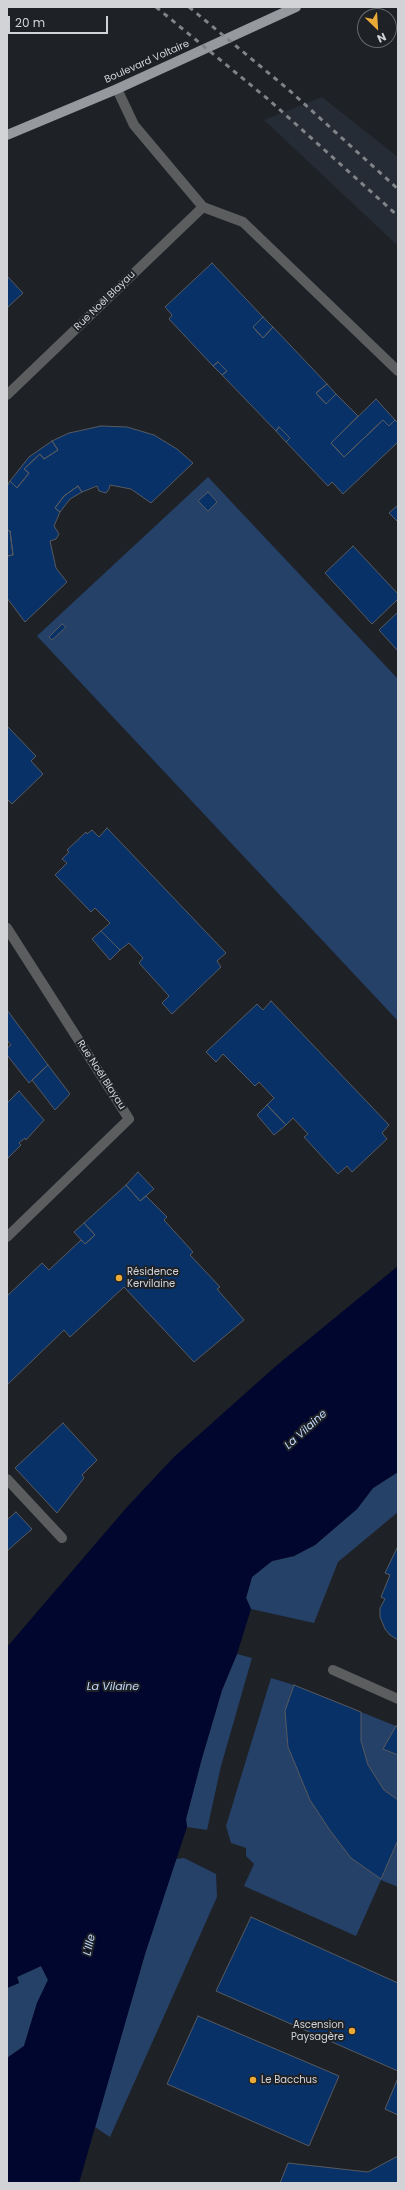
<!DOCTYPE html>
<meta charset="utf-8">
<style>
body{margin:0}
#map{position:relative;width:405px;height:2190px;overflow:hidden;background:#1e2126;font-family:Poppins,sans-serif}
canvas{display:block}
.frame{position:absolute;inset:0;border:8px solid #d1d3d6;pointer-events:none}
.north{position:absolute;left:357px;top:8px;width:40px;height:40px;box-sizing:border-box;background:#1e2126;border:1px solid #66686c;border-radius:50%;rotate:155deg;font-size:11px;font-weight:700;line-height:16px;text-align:center;color:#d1d3d6}
.north::after{content:'';display:block;margin:auto;width:14px;height:18px;background:#eaaa38;clip-path:polygon(50% 0,100% 100%,50% 72%,0 100%)}
.scale{position:absolute;left:8px;top:16px;width:100px;height:18px;box-sizing:border-box;border:2px solid #d1d3d6;border-top:0;padding-left:5px;font-size:12px;line-height:14px;white-space:nowrap;color:#d1d3d6;-webkit-text-stroke:3px #1e2126;paint-order:stroke}
</style>
<div id="map">
<canvas width="405" height="2190"></canvas>
<div class="frame"></div>
<div class="north">N</div>
<div class="scale">20 m</div>
</div>
<script>
const ctx = document.querySelector('canvas').getContext('2d');
ctx.lineJoin = 'round';
function fill(path, color) { ctx.fillStyle = color; ctx.fill(path, 'evenodd'); }
const shape = rows => new Path2D(rows.map(r => 'M' + r).join(''));
function strokePath(path, color, width, dash) { ctx.strokeStyle = color; ctx.lineWidth = width; ctx.lineCap = dash ? 'butt' : 'round'; ctx.setLineDash(dash || []); ctx.stroke(path); }
function write(font, color, halo, rows, align = 'center') {
  ctx.font = font + ' Poppins,sans-serif'; ctx.lineWidth = 4; ctx.setLineDash([]); ctx.textBaseline = 'middle'; ctx.strokeStyle = halo; ctx.fillStyle = color; for (const [text, x, y, turn = 0] of rows) {
    ctx.save(); ctx.translate(x, y); ctx.rotate((+turn || 0) * Math.PI / 180); ctx.textAlign = isNaN(turn) ? turn : align; if (halo) ctx.strokeText(text, 0, 0); ctx.fillText(text, 0, 0); ctx.restore();
  }
}
fill(shape([
 [322,97,398,157,398,246,264,120]
]), '#262c35');
fill(shape([
 [208,477,398,679,398,1021,37,636],
 [398,1472,398,1512,338,1562,314,1623,251,1609,246,1598,252,1577,272,1561,294,1556,315,1545,357,1509,373,1488],
 [237,1654,252,1658,221,1766,207,1830,187,1827,186,1819,202,1758,222,1690],
 [271,1678,294,1685,285,1711,288,1747,310,1800,329,1829,351,1858,381,1879,398,1840,398,1887,381,1880,356,1936,244,1886,254,1864,246,1856,246,1848,231,1843,226,1826],
 [361,1712,396,1726,384,1749,398,1755,398,1800,384,1790,368,1765,361,1741],
 [184,1858,216,1874,217,1897,110,2137,95,2127,145,1954,176,1859],
 [41,1966,48,1980,37,2003,24,2046,7,2058,7,1988,19,1983,17,1977]
]), '#264168');
fill(shape([
 [398,1266,398,1472,373,1488,357,1509,315,1545,294,1556,272,1561,252,1577,246,1598,251,1609,237,1654,222,1690,202,1758,186,1819,187,1827,145,1954,79,2183,7,2183,7,2058,24,2046,37,2003,48,1980,41,1966,17,1977,19,1983,7,1988,7,1647,127,1507,174,1457,276,1366]
]), '#00062e');
const building = shape([
 [212,263,263,317,253,327,263,338,273,327,327,384,316,393,326,404,336,394,358,416,331,443,344,457,383,420,389,426,395,420,398,423,398,442,343,494,332,482,328,486,286,442,290,438,279,427,276,431,222,375,227,371,218,362,213,366,169,319,172,315,165,307,212,263],
 [7,276,23,293,7,308,7,276],
 [263,317,273,327,263,338,253,327,263,317],
 [218,362,227,371,222,375,213,366,218,362],
 [327,384,336,394,326,404,316,393,327,384],
 [376,399,395,420,389,426,383,420,344,457,331,443,376,399],
 [101,426,127,427,154,435,177,449,193,463,151,503,131,489,110,485,109,489,106,493,99,491,97,486,82,492,78,486,64,496,55,508,60,512,54,526,59,534,56,539,50,541,56,568,67,582,25,622,7,598,7,556,13,555,10,531,7,530,7,486,10,481,17,488,29,473,24,469,40,454,44,459,58,450,52,441,69,433,101,426],
 [279,427,290,438,286,442,276,431,279,427],
 [52,441,58,450,44,459,40,454,24,469,29,473,17,488,10,481,29,457,52,441],
 [78,486,82,492,70,499,60,512,55,508,64,496,78,486],
 [208,492,217,502,208,511,198,501,208,492],
 [398,505,398,522,389,513,398,505],
 [7,530,10,531,13,555,7,556,7,530],
 [353,546,398,594,398,599,372,624,325,573,353,546],
 [398,612,398,651,379,630,398,612],
 [62,624,66,627,52,640,49,637,62,624],
 [7,726,36,756,31,761,43,774,12,804,7,799,7,726],
 [107,828,226,953,217,961,221,967,172,1014,162,1003,169,996,139,963,143,958,129,943,120,950,101,931,110,923,95,908,91,912,55,875,67,863,62,859,69,852,67,850,86,832,87,834,92,830,99,837,107,828],
 [101,931,120,950,110,960,92,939,101,931],
 [271,1001,389,1125,382,1133,387,1139,352,1172,347,1166,338,1174,304,1137,308,1134,293,1118,286,1125,267,1105,274,1098,259,1082,255,1086,223,1054,216,1062,206,1052,257,1004,263,1010,271,1001],
 [7,1010,48,1065,29,1083,7,1055,7,1048,11,1045,7,1040,7,1010],
 [48,1065,70,1094,55,1110,32,1080,48,1065],
 [19,1091,44,1120,26,1140,25,1138,19,1143,21,1145,7,1159,7,1103,19,1091],
 [267,1105,286,1125,274,1135,257,1115,267,1105],
 [138,1172,154,1189,140,1201,126,1185,138,1172],
 [126,1185,140,1201,146,1196,167,1217,164,1220,193,1252,190,1255,220,1287,217,1289,244,1320,194,1362,124,1287,70,1337,64,1330,7,1385,7,1296,42,1263,49,1270,81,1240,85,1244,95,1235,84,1223,126,1185],
 [84,1223,95,1235,85,1244,74,1232,84,1223],
 [63,1423,97,1460,82,1475,84,1478,57,1513,15,1468,63,1423],
 [16,1512,32,1529,7,1551,7,1520,16,1512],
 [398,1546,398,1640,390,1635,385,1629,380,1617,380,1608,385,1599,381,1597,390,1575,385,1573,398,1546],
 [294,1685,361,1712,361,1741,368,1765,384,1790,398,1800,398,1840,381,1879,351,1858,329,1829,310,1800,288,1747,285,1711,294,1685],
 [396,1726,398,1727,398,1755,383,1749,396,1726],
 [251,1917,398,1983,398,2071,216,1991,251,1917],
 [198,2016,339,2076,309,2146,167,2084,198,2016],
 [398,2078,398,2115,385,2109,398,2078],
 [398,2156,398,2183,280,2183,288,2163,368,2172,398,2156]
]);
fill(building, '#083168');
strokePath(building, '#575a60', 1);
strokePath(shape([
 [117,89,134,125,203,207,243,222,398,371],
 [7,395,203,207],
 [7,928,129,1119,7,1237],
 [7,1479,62,1538],
 [333,1670,398,1699]
]), '#5b5d5f', 10);
strokePath(shape([
 [7,135,117,89,296,7]
]), '#969a9f', 10);
strokePath(shape([
 [156,7,269,100,398,216],
 [189,7,289,90,398,189]
]), '#808387', 3, [5, 5]);
for (const [x, y, r, color] of [
 [119,1278,4,"#eaaa38"],
 [352,2031,4,"#eaaa38"],
 [253,2080,4,"#eaaa38"]
]) { const dot = new Path2D(); dot.arc(x, y, r, 0, 2 * Math.PI); ctx.fillStyle = color; ctx.fill(dot); strokePath(dot, '#1e2126', 1.5); }
write('10px', '#d1d3d6', '#1e2126', [
 ["Boulevard Voltaire",147,62,-24],
 ["Rue Noël Blayau",105,301,-44],
 ["Rue Noël Blayau",101,1075,57]
]);
write('10px', '#d1d3d6', '#1e2126', [
 ["Résidence",127,1272],
 ["Kervilaine",127,1284],
 ["Ascension",344,2025,"right"],
 ["Paysagère",344,2037,"right"],
 ["Le Bacchus",261,2080]
], 'left');
write('italic 11px', '#c2d9fc', '#1e2126', [
 ["La Vilaine",306,1430,-42],
 ["La Vilaine",113,1687],
 ["L'Ille",90,1945,-77]
]);
</script>
